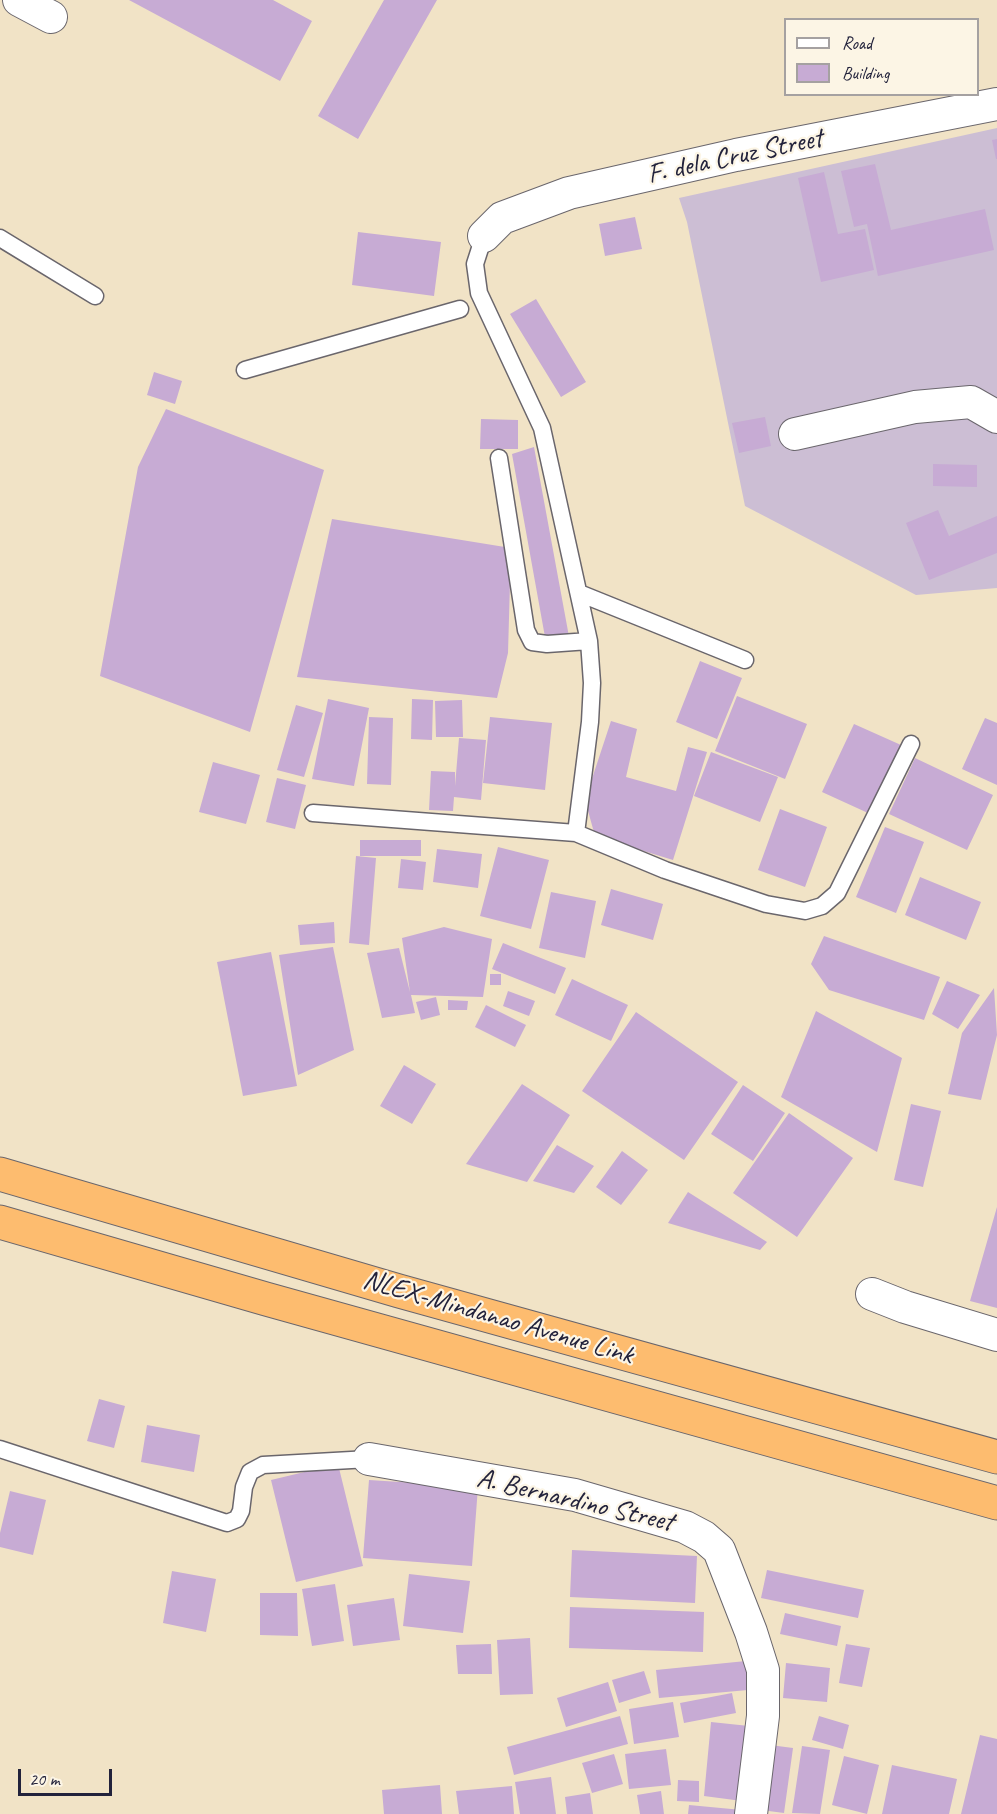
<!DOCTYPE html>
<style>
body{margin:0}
#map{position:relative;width:997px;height:1814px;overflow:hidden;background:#f1e3c6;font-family:Caveat,sans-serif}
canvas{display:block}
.legend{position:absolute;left:784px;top:18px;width:195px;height:78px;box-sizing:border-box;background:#fcf5e5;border:2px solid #a5a1a1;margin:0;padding:8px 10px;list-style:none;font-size:18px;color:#22223b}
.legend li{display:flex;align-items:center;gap:12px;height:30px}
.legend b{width:30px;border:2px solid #a5a1a1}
.scale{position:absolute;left:18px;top:1769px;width:94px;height:27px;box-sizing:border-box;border:3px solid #22223b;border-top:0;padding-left:8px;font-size:18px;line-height:21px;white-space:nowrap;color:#22223b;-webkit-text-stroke:4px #fcf5e5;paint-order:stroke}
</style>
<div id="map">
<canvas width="997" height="1814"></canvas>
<ul class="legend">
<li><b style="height:8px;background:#fff"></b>Road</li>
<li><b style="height:16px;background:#c7abd4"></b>Building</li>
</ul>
<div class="scale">20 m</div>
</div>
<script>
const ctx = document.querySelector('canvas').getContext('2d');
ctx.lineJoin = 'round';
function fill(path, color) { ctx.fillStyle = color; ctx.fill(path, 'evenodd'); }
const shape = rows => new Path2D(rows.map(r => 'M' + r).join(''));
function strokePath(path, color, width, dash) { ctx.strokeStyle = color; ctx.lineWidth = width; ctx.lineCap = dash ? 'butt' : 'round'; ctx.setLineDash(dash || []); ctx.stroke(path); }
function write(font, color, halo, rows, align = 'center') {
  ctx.font = font + ' Caveat,sans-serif'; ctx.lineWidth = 4.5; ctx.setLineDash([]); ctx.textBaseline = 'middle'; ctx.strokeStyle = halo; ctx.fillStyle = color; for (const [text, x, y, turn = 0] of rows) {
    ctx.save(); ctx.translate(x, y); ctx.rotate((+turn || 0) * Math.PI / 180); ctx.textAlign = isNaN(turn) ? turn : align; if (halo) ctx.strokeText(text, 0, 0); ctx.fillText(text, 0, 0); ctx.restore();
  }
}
fill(shape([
 [997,128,997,588,916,595,745,506,687,222,679,198]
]), '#ccbed4');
fill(shape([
 [129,0,273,0,312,21,280,81],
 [384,0,437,0,358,139,318,116],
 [997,139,997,159,996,159,992,140],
 [875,164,891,230,985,209,994,250,878,276,867,224,854,227,841,171],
 [824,172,838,234,865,229,874,270,821,282,798,178],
 [635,217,642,249,605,256,599,224],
 [358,232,441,242,434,296,352,285],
 [536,299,586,382,561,397,510,314],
 [154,372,182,381,175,404,147,395],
 [166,409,324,470,250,732,100,676,138,467],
 [765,417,771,446,739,453,732,423],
 [481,419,518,420,518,449,480,449],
 [534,447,570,642,545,637,512,454],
 [933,464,977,465,977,487,933,486],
 [938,510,949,536,997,516,997,553,929,580,906,523],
 [332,519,511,548,508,653,497,698,297,677],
 [700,661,742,678,717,739,676,722],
 [737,696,807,724,785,779,715,751],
 [328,699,369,708,354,786,312,779],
 [412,699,433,700,432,740,411,739],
 [462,700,463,737,436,737,435,701],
 [296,705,323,713,304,777,277,770],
 [369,717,393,718,391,785,367,784],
 [490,717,552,723,545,790,483,783],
 [985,718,997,723,997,785,962,769],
 [611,721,637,729,626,777,676,791,688,747,707,752,673,860,595,836,585,800],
 [854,724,901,745,868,813,822,792],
 [459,738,486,740,481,800,454,797,453,811,429,810,431,771,455,772,455,786],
 [711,752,778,777,760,822,694,796],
 [915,758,993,795,967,850,889,814],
 [213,762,260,775,246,824,199,812],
 [277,778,306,785,295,829,266,822],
 [780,809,827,827,805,887,758,870],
 [885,827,924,842,896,913,856,897],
 [360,840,421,840,421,856,360,856],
 [498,847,549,860,531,929,480,916],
 [437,849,482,854,478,888,433,882],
 [356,856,376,858,369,945,349,943],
 [401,859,426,862,423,890,398,888],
 [920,877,981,902,966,940,905,915],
 [611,889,663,904,653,940,601,925],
 [551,892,596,901,585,958,539,948],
 [334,922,335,943,300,945,298,925],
 [444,927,492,939,483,997,411,995,415,1013,382,1018,367,953,399,948,410,992,402,938],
 [824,936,940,977,924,1020,829,990,811,964],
 [503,943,566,968,555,994,492,969],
 [333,947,354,1050,298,1075,279,955],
 [271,952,297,1086,243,1096,217,962],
 [490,974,501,974,501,985,490,985],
 [572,979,628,1005,611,1041,555,1015],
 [947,981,980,995,958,1029,932,1014],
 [994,988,997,1035,981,1100,948,1094,962,1033],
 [508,991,535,1001,529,1016,503,1006],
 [436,997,440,1015,421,1020,416,1002],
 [448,1000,468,1001,467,1010,448,1010],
 [486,1005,526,1025,515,1047,475,1027],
 [816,1011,902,1058,877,1152,781,1097],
 [636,1012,738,1082,684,1160,582,1091],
 [404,1065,436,1084,412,1124,380,1106],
 [522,1084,570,1115,527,1182,466,1164],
 [743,1085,785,1113,753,1161,711,1134],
 [911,1104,941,1111,923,1187,894,1180],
 [789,1113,853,1158,797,1237,733,1193],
 [557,1145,594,1166,574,1193,533,1181],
 [622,1151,648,1170,621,1205,596,1187],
 [688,1192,767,1242,760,1250,668,1223],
 [997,1207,997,1308,970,1301],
 [99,1399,125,1406,114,1448,87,1441],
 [147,1425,200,1435,194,1472,141,1462],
 [338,1464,363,1566,296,1582,271,1480],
 [369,1480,478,1487,472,1566,363,1558],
 [10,1491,46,1500,33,1555,0,1547,0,1533],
 [572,1550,697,1556,695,1603,570,1597],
 [767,1570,864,1590,858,1618,761,1598],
 [172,1571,216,1579,206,1632,163,1623],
 [409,1574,470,1581,463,1633,403,1626],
 [335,1584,344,1641,312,1646,302,1589],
 [260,1593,297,1593,298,1636,260,1635],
 [394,1598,400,1640,353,1646,347,1605],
 [570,1607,704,1612,703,1652,569,1648],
 [785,1613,841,1626,837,1646,780,1634],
 [530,1638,533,1694,500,1695,497,1640],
 [491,1644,492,1674,458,1674,456,1645],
 [846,1644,870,1648,862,1687,839,1683],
 [746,1661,748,1690,659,1698,656,1670],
 [786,1663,830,1668,827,1702,783,1698],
 [644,1671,651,1693,619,1703,612,1680],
 [608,1682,617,1711,566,1727,557,1698],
 [732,1693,736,1713,684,1723,680,1703],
 [673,1702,679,1737,634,1744,629,1709],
 [620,1716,628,1744,514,1775,507,1747],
 [819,1716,849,1725,843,1749,812,1740],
 [711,1722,749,1726,742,1801,704,1796],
 [980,1735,997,1739,997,1814,961,1814],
 [770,1745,793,1748,784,1813,761,1810],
 [802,1746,830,1750,820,1814,792,1813],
 [666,1749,671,1785,629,1789,625,1754],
 [614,1754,623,1784,592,1793,582,1763],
 [844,1756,879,1765,867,1814,832,1805],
 [892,1765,957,1779,949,1814,882,1814],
 [551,1777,556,1814,520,1814,515,1782],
 [678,1780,699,1781,699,1802,677,1801],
 [440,1785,442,1814,384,1814,382,1790],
 [512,1786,514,1814,459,1814,456,1791],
 [661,1791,664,1814,640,1814,637,1795],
 [590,1793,593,1814,567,1814,565,1797],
 [689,1805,742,1810,741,1814,688,1814]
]), '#c7abd4');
const service = shape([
 [484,236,475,264,479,293,542,428,589,641,592,683,590,722,576,833],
 [0,238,95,296],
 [245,370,460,309],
 [499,458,526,630,532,642,547,644,589,641],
 [579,593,745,660],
 [313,813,576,833,665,870,766,904,805,911,822,906,837,893,911,744],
 [0,1449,227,1523,237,1519,241,1511,244,1487,250,1472,263,1465,369,1459]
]);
const minor = shape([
 [19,0,51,17],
 [484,236,502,218,569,193,736,155,997,104],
 [795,434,915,407,971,402,997,417],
 [872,1294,905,1307,997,1335],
 [369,1459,575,1495,685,1527,704,1537,719,1550,751,1632,763,1670,763,1716,751,1814]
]);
const motorway = shape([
 [0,1174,399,1291,997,1457],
 [0,1222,266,1299,997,1503]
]);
strokePath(service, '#6a666c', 19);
strokePath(minor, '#6a666c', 34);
strokePath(motorway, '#6a666c', 35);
strokePath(service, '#fff', 16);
strokePath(minor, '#fff', 32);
strokePath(motorway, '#fdbc6f', 33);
write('28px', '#22223b', '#fcf5e5', [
 ["F. dela Cruz Street",735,157,-12],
 ["NLEX-Mindanao Avenue Link",498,1318,16],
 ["A. Bernardino Street",575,1501,13]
]);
</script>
